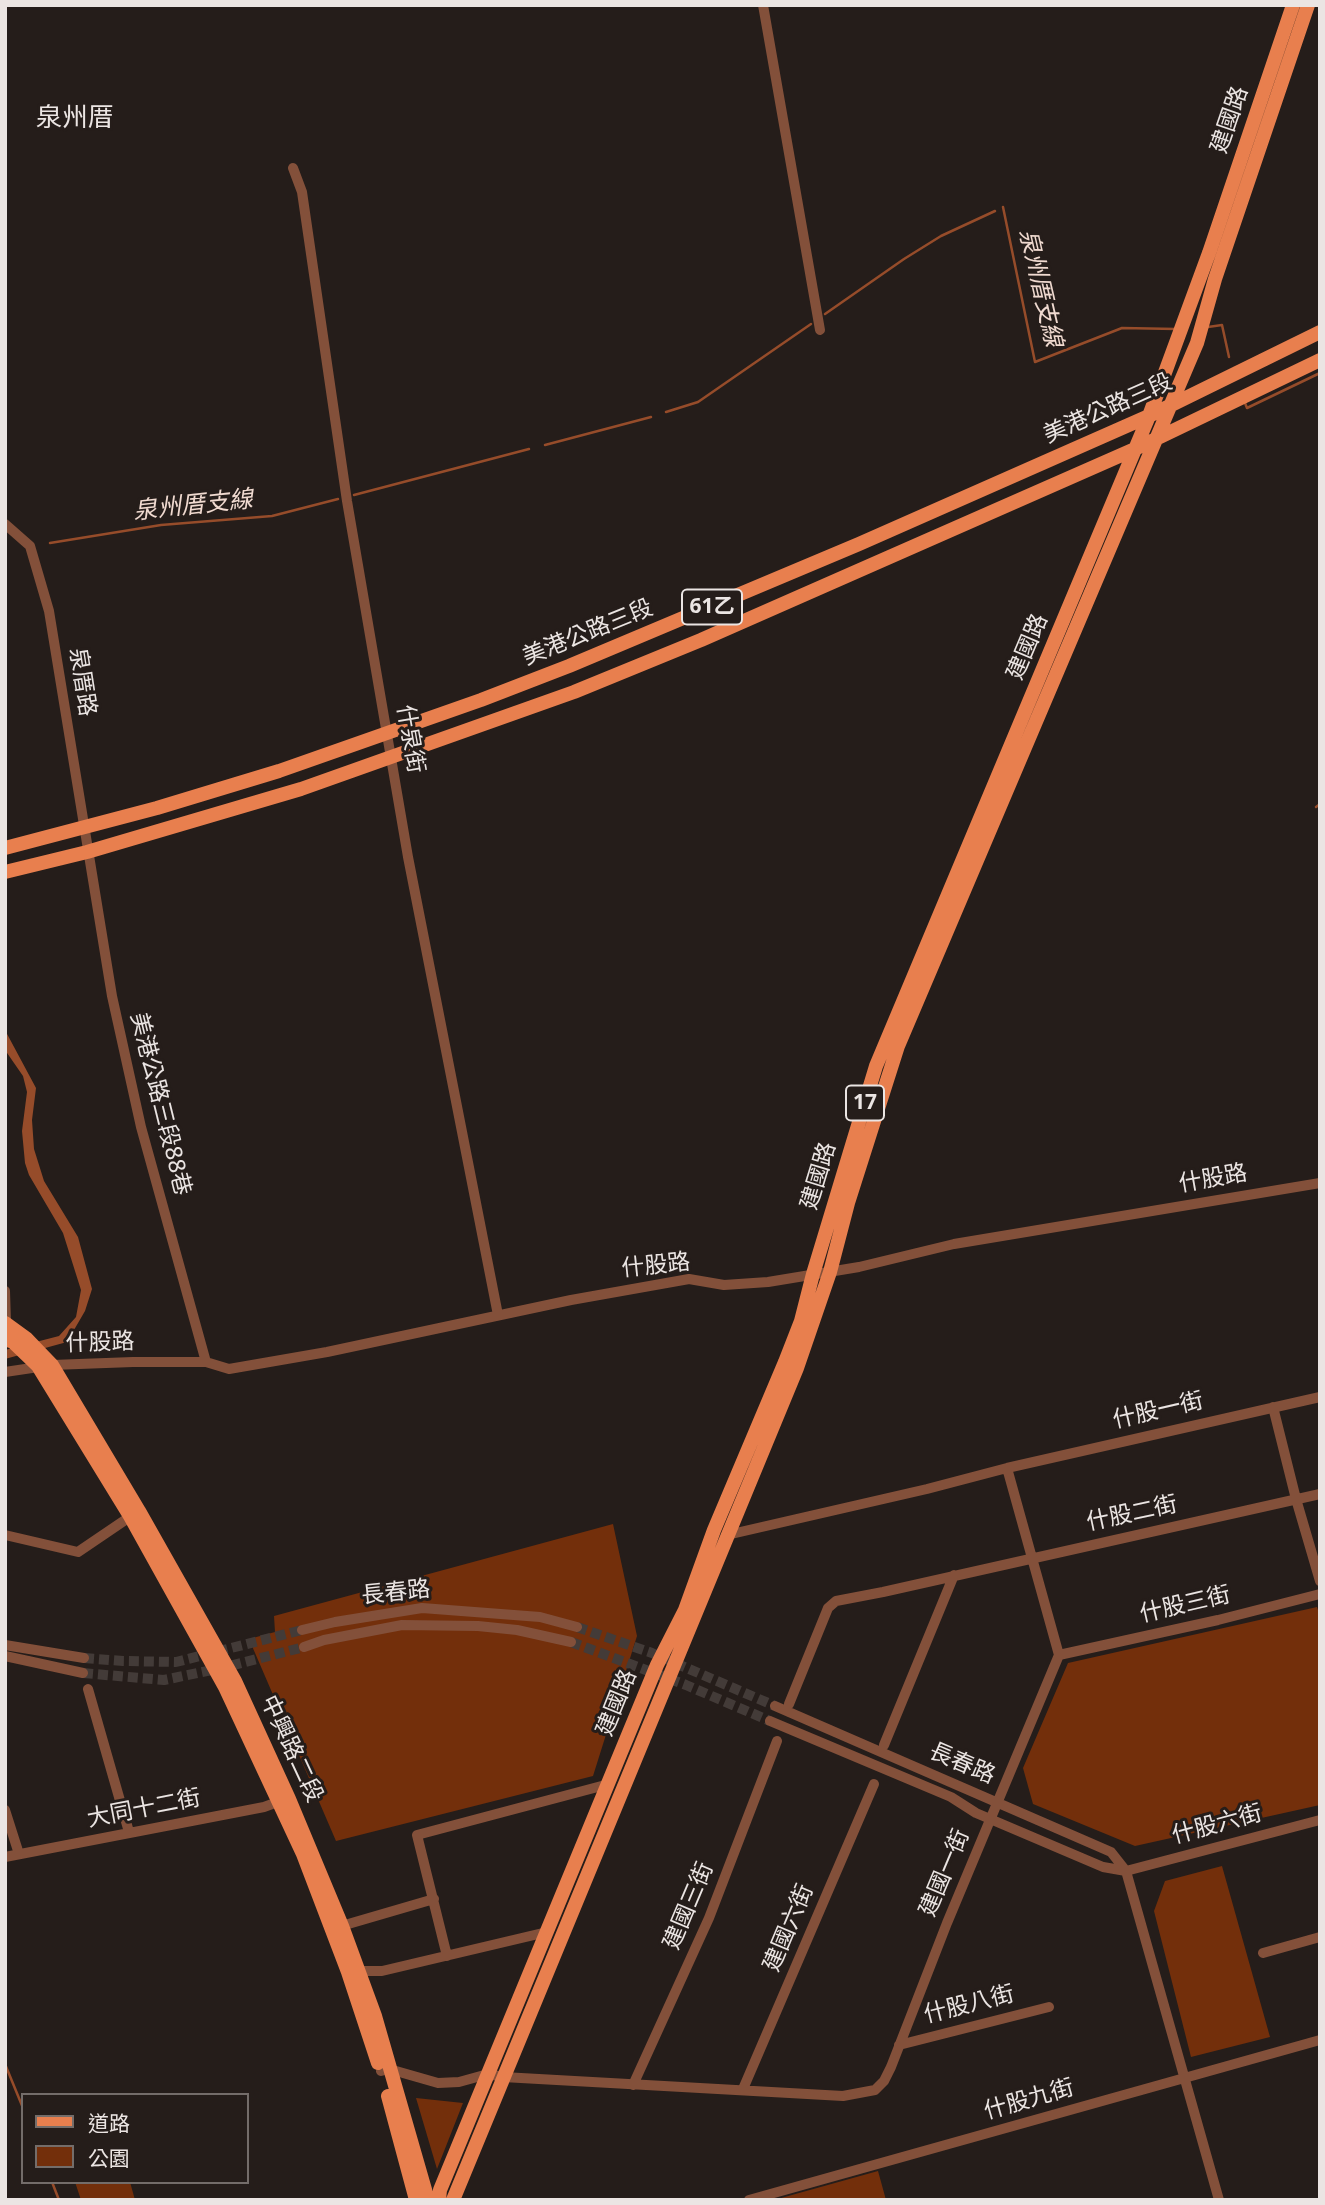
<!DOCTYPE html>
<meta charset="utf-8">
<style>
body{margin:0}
#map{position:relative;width:1325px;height:2205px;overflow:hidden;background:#251d1a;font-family:"Noto Sans","Noto Sans TC",sans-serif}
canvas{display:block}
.frame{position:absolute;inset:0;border:7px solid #ebe5e3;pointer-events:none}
.legend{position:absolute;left:21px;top:2093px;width:228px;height:91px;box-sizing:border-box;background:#251d1a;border:2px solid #746d6a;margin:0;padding:9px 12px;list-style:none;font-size:21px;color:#ebe5e3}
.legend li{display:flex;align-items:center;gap:14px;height:35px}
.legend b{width:35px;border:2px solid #746d6a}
</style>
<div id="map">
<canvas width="1325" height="2205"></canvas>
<div class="frame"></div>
<ul class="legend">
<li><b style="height:9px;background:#e87f4e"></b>道路</li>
<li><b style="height:19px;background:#732f0b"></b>公園</li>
</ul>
</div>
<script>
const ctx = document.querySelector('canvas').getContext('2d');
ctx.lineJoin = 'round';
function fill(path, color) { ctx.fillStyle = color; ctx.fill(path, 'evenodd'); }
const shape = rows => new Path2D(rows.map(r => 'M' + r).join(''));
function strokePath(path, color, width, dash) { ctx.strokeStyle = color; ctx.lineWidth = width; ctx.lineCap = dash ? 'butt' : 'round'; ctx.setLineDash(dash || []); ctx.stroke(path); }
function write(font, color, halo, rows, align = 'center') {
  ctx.font = font + ' "Noto Sans","Noto Sans TC",sans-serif'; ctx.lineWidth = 6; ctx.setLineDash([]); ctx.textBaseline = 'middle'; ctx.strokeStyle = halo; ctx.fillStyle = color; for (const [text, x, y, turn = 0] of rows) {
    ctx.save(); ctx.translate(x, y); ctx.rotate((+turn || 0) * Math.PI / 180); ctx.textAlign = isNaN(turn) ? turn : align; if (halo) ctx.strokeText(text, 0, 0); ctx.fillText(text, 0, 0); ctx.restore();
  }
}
fill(shape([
 [613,1524,637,1636,593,1776,336,1841,249,1639,275,1632,274,1616],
 [1317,1607,1320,1616,1320,1805,1135,1846,1033,1804,1023,1768,1068,1663],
 [1222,1866,1270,2037,1191,2057,1154,1911,1165,1881],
 [416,2098,463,2103,437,2169],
 [878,2171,886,2200,774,2200],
 [75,2182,130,2182,135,2200,81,2200]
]), '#732f0b');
fill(shape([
 [5,1025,6,1032,36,1088,32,1120,34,1149,44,1181,78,1237,92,1289,85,1311,67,1342,5,1359,5,1350,59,1336,76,1317,81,1290,63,1233,29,1175,25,1163,22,1131,27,1092,23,1076,5,1050]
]), '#964c2a');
strokePath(shape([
 [1003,207,1035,362,1122,328,1176,329],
 [825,314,904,259,941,236,995,211],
 [1208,327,1222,325,1229,357],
 [1245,403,1247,408,1320,373],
 [666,412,698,402,811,324],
 [545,445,651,417],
 [354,495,529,449],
 [50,543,161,525,272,516,338,499],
 [1316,807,1320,804],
 [5,2064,23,2108],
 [52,2182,59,2200]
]), '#964c2a', 2.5);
strokePath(shape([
 [577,1627,652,1653,775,1706],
 [571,1642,686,1685,770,1721],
 [84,1658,123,1661,176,1662,302,1630],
 [83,1673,164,1680,222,1668,304,1647]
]), '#433b38', 10, [10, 5]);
strokePath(shape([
 [763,5,820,330],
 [293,168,302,192,347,501,408,857,498,1315],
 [5,524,30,546,49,611,112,996,141,1127,206,1362],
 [5,1291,6,1323,8,1329],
 [5,1372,52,1365,133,1362,206,1362,229,1369,327,1352,571,1300,689,1279,724,1285,768,1282,859,1267,954,1244,1320,1183],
 [1273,1407,1296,1499,1320,1581],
 [5,1535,78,1552,134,1514],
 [727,1535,927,1489,1007,1468,1320,1397],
 [302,1630,335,1622,422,1608,540,1617,577,1627],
 [5,1645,84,1658],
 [304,1647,324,1640,402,1625,478,1626,517,1630,571,1642],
 [1059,1655,1218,1620,1320,1594],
 [5,1656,83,1673],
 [88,1689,129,1832],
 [789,1704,828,1608,836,1601,883,1592,1320,1494],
 [775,1706,1111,1852,1126,1871,1219,2200],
 [770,1721,951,1797,976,1813,1103,1867,1126,1871,1320,1820],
 [884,1745,954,1575],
 [5,1810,19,1854],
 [5,1857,264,1807,283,1800],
 [338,1927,434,1899],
 [1263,1953,1320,1937],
 [447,1956,417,1835,609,1784],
 [352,1971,382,1971,547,1932],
 [899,2045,1049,2007],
 [381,2071,389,2069,438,2083,459,2082,488,2074,503,2077,843,2096,875,2090,884,2081,891,2067,947,1923,1059,1655,1007,1468],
 [633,2085,709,1918,777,1741],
 [743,2089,874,1784],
 [749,2200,1320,2040]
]), '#83503a', 10);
strokePath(shape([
 [5,848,157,808,279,771,481,700,569,666,859,544,1149,416,1320,332],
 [5,872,87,852,301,789,574,692,701,640,1135,449,1320,360],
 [5,1323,27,1339,52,1365,139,1511,235,1681,289,1799,342,1926,375,2016,428,2200],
 [5,1339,13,1342,38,1366,130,1516,225,1687,303,1854,348,1972,378,2063],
 [388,2096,416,2200],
 [439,2200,440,2190,657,1665,685,1610,714,1530,785,1362,801,1321,813,1274,876,1066,1149,416,1209,253,1293,5],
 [453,2200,797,1368,830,1272,848,1203,898,1046,1197,343,1215,279,1308,5]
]), '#e87f4e', 14);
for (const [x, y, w] of [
 [712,607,60],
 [865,1103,38]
]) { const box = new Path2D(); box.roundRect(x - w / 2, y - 17.5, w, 35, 5); ctx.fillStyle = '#251d1a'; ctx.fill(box); strokePath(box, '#ebe5e3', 2); }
write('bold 21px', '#ebe5e3', null, [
 ["61乙",712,607],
 ["17",865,1103]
]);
write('23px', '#ebe5e3', '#251d1a', [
 ["建國路",1230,120,-71],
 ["美港公路三段",1108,409,-24],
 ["美港公路三段",588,633,-22],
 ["建國路",1028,647,-67],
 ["泉厝路",82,682,81],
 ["什泉街",410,739,80],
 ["美港公路三段88巷",160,1104,76],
 ["建國路",819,1176,-73],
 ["什股路",1213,1179,-10],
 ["什股路",656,1266,-6],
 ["什股路",100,1343,-2],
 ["什股一街",1158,1411,-13],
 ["什股二街",1132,1514,-12],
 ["長春路",396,1593,-6],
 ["什股三街",1185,1605,-13],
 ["建國路",617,1703,-68],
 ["中興路二段",291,1749,65],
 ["長春路",962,1764,23],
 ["大同十二街",144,1809,-11],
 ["什股六街",1217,1825,-15],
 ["建國一街",945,1873,-67],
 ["建國三街",689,1906,-67],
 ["建國六街",789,1928,-67],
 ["什股八街",969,2005,-14],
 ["什股九街",1029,2100,-16]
]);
write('italic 24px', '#f0dad0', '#251d1a', [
 ["泉州厝支線",1040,288,77],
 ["泉州厝支線",193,506,-6]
]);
write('26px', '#ebe5e3', '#251d1a', [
 ["泉州厝",75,119]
]);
</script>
